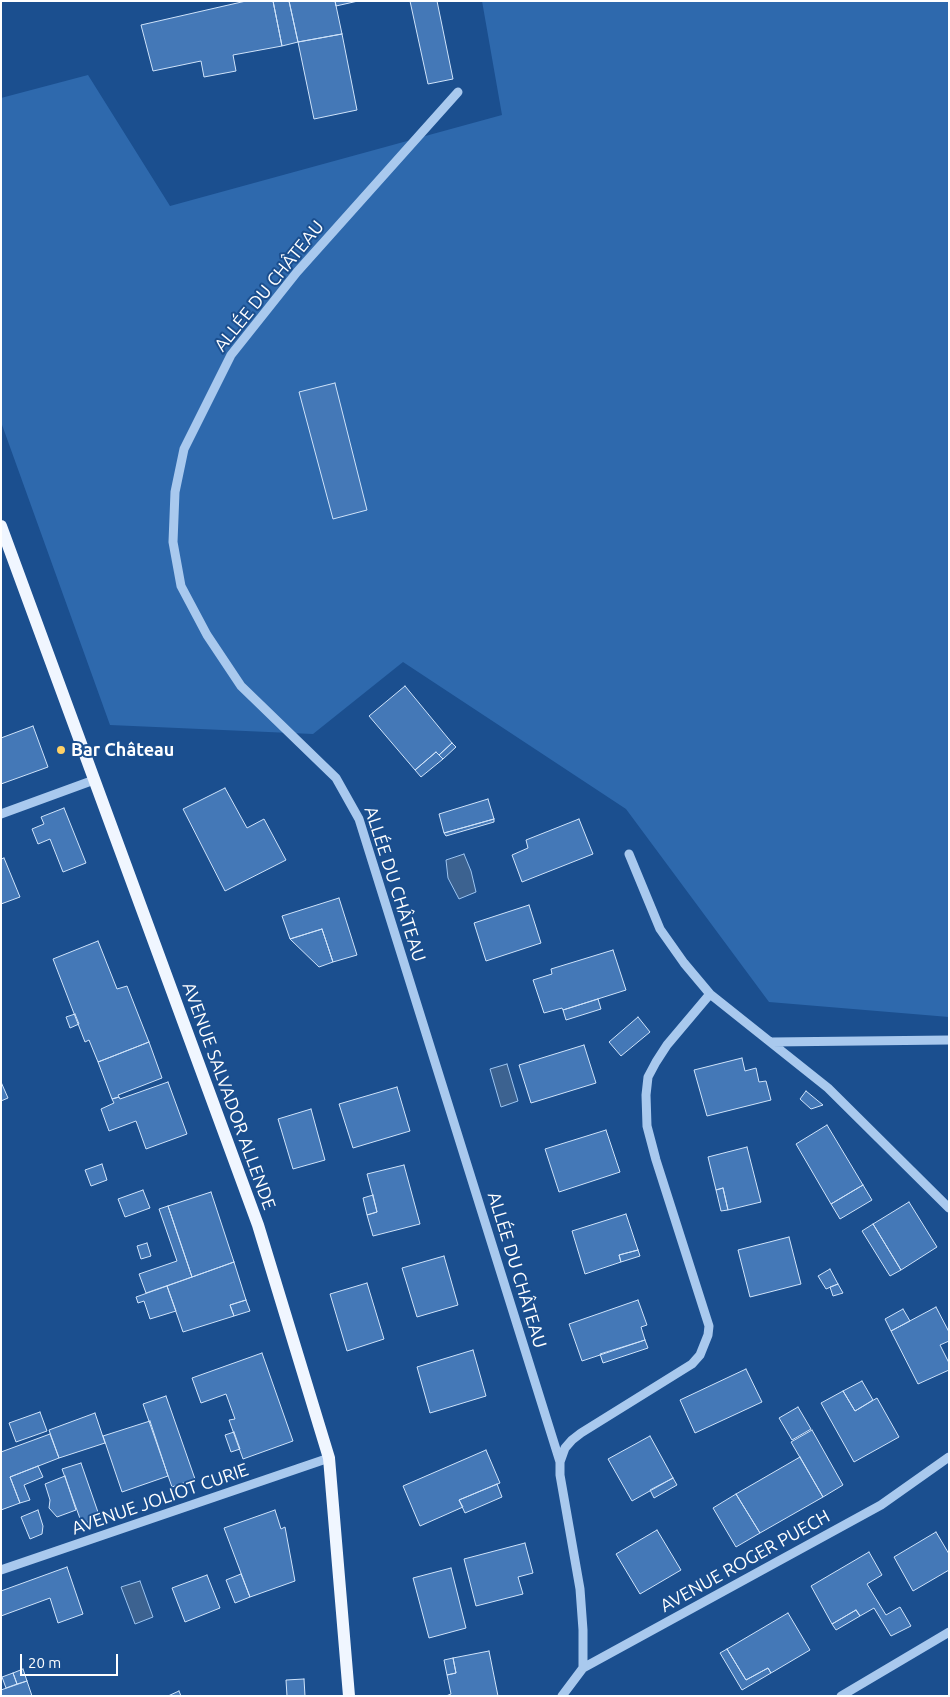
<!DOCTYPE html>
<meta charset="utf-8">
<style>
body{margin:0}
#map{position:relative;width:950px;height:1697px;overflow:hidden;background:#1b4f8f;font-family:Ubuntu,sans-serif}
canvas{display:block}
.frame{position:absolute;inset:0;border:2px solid #fff;pointer-events:none}
.scale{position:absolute;left:20px;top:1654px;width:98px;height:22px;box-sizing:border-box;border:2px solid #fff;border-top:0;padding-left:6px;font-size:15px;line-height:18px;white-space:nowrap;color:#fff;-webkit-text-stroke:4px #1b4f8f;paint-order:stroke}
</style>
<div id="map">
<canvas width="950" height="1697"></canvas>
<div class="frame"></div>
<div class="scale">20 m</div>
</div>
<script>
const ctx = document.querySelector('canvas').getContext('2d');
ctx.lineJoin = 'round';
function fill(path, color) { ctx.fillStyle = color; ctx.fill(path, 'evenodd'); }
const shape = rows => new Path2D(rows.map(r => 'M' + r).join(''));
function strokePath(path, color, width, dash) { ctx.strokeStyle = color; ctx.lineWidth = width; ctx.lineCap = dash ? 'butt' : 'round'; ctx.setLineDash(dash || []); ctx.stroke(path); }
function write(font, color, halo, rows, align = 'center') {
  ctx.font = font + ' Ubuntu,sans-serif'; ctx.lineWidth = 4; ctx.setLineDash([]); ctx.textBaseline = 'middle'; ctx.strokeStyle = halo; ctx.fillStyle = color; for (const [text, x, y, turn = 0] of rows) {
    ctx.save(); ctx.translate(x, y); ctx.rotate((+turn || 0) * Math.PI / 180); ctx.textAlign = isNaN(turn) ? turn : align; if (halo) ctx.strokeText(text, 0, 0); ctx.fillText(text, 0, 0); ctx.restore();
  }
}
fill(shape([
 [482,1,949,1,949,1017,769,1002,626,809,403,662,313,734,110,725,1,422,1,98,88,75,170,206,502,115]
]), '#2e69ad');
const water = shape([
 [464,854,471,871,476,892,459,899,448,878,446,860,464,854],
 [507,1064,518,1101,501,1107,490,1069,507,1064],
 [140,1581,153,1617,135,1624,121,1587,140,1581]
]);
fill(water, '#3c6290');
strokePath(water, '#9cc4f0', 1);
const building = shape([
 [246,1,273,1,282,46,233,55,236,71,204,77,201,61,153,71,141,25,246,1],
 [273,1,289,1,298,42,282,46,273,1],
 [289,1,335,1,342,34,298,42,289,1],
 [335,1,358,1,336,6,335,1],
 [410,1,437,1,453,79,428,84,410,1],
 [342,34,357,110,314,119,298,42,342,34],
 [335,383,367,510,333,519,299,392,335,383],
 [405,686,452,743,439,755,436,752,415,770,369,716,405,686],
 [33,726,48,767,1,784,1,738,33,726],
 [452,743,456,747,443,759,439,755,452,743],
 [436,752,443,759,421,777,415,770,436,752],
 [225,788,247,828,264,819,286,860,225,891,183,809,225,788],
 [488,799,494,819,444,833,439,814,488,799],
 [64,808,86,863,63,872,50,839,38,844,32,829,44,824,41,817,64,808],
 [494,819,494,822,446,836,444,833,494,819],
 [579,819,593,854,522,882,512,855,528,848,526,840,579,819],
 [4,858,20,897,1,904,1,859,4,858],
 [339,898,357,955,333,962,322,929,290,939,282,916,339,898],
 [529,905,541,943,486,961,474,923,529,905],
 [322,929,333,962,319,967,290,939,322,929],
 [98,941,117,989,127,986,149,1042,98,1062,89,1040,85,1042,53,959,98,941],
 [613,950,626,990,563,1010,562,1008,544,1013,533,980,552,974,551,969,613,950],
 [598,999,601,1009,566,1020,563,1010,598,999],
 [75,1014,79,1024,70,1028,66,1017,75,1014],
 [638,1017,650,1032,621,1056,609,1042,638,1017],
 [149,1042,162,1078,118,1095,119,1097,112,1099,98,1062,149,1042],
 [584,1045,596,1083,531,1103,519,1065,584,1045],
 [742,1058,745,1071,756,1068,759,1082,766,1081,771,1100,707,1116,694,1070,742,1058],
 [1,1082,8,1098,1,1101,1,1082],
 [168,1082,187,1134,146,1149,136,1121,109,1131,101,1109,114,1103,112,1099,119,1097,120,1099,168,1082],
 [397,1087,410,1131,353,1148,339,1104,397,1087],
 [806,1091,823,1105,811,1109,800,1099,806,1091],
 [311,1109,325,1160,293,1169,278,1119,311,1109],
 [827,1125,863,1185,831,1204,796,1144,827,1125],
 [606,1130,620,1172,559,1192,545,1149,606,1130],
 [747,1147,761,1202,728,1210,723,1188,716,1190,708,1157,747,1147],
 [102,1164,107,1180,91,1186,85,1170,102,1164],
 [404,1165,420,1224,373,1236,367,1215,377,1212,367,1174,404,1165],
 [863,1185,872,1200,840,1219,831,1204,863,1185],
 [723,1188,728,1210,721,1211,716,1190,723,1188],
 [143,1190,150,1208,125,1217,118,1199,143,1190],
 [211,1192,234,1262,192,1277,168,1206,211,1192],
 [373,1195,377,1212,367,1215,363,1198,373,1195],
 [909,1202,937,1247,901,1270,873,1224,909,1202],
 [168,1206,192,1277,146,1293,139,1274,177,1261,159,1209,168,1206],
 [626,1214,638,1250,619,1255,621,1262,585,1274,572,1231,626,1214],
 [873,1224,901,1270,890,1276,862,1231,873,1224],
 [789,1237,801,1284,750,1297,738,1250,789,1237],
 [147,1243,151,1256,141,1259,137,1246,147,1243],
 [638,1250,640,1256,621,1262,619,1255,638,1250],
 [444,1256,458,1305,417,1317,402,1268,444,1256],
 [234,1262,246,1300,230,1305,234,1316,183,1332,167,1286,234,1262],
 [830,1269,838,1284,826,1289,818,1276,830,1269],
 [367,1283,384,1339,347,1351,330,1294,367,1283],
 [838,1284,843,1293,833,1296,830,1287,838,1284],
 [167,1286,176,1311,150,1319,144,1301,138,1303,136,1297,167,1286],
 [246,1300,250,1311,234,1316,230,1305,246,1300],
 [638,1300,647,1325,641,1327,645,1340,582,1361,569,1324,638,1300],
 [936,1307,949,1332,949,1341,940,1345,949,1363,949,1370,918,1384,891,1331,936,1307],
 [903,1309,910,1321,891,1331,885,1319,903,1309],
 [645,1340,648,1348,603,1363,600,1354,645,1340],
 [473,1350,486,1396,430,1413,417,1367,473,1350],
 [262,1353,293,1441,243,1459,229,1420,235,1419,226,1394,201,1403,192,1378,262,1353],
 [746,1369,762,1402,695,1433,680,1400,746,1369],
 [862,1381,873,1400,855,1411,843,1391,862,1381],
 [843,1391,855,1411,877,1398,899,1437,854,1462,821,1403,843,1391],
 [166,1396,195,1479,172,1487,143,1404,166,1396],
 [798,1407,811,1429,792,1440,779,1418,798,1407],
 [40,1412,47,1431,16,1442,9,1423,40,1412],
 [95,1413,105,1443,59,1458,49,1430,95,1413],
 [150,1421,168,1476,122,1492,103,1436,150,1421],
 [812,1430,843,1485,823,1497,791,1442,812,1430],
 [234,1432,240,1449,231,1452,225,1435,234,1432],
 [50,1434,59,1458,10,1477,20,1503,1,1510,1,1452,50,1434],
 [650,1436,673,1478,632,1501,608,1459,650,1436],
 [486,1450,500,1483,459,1500,463,1507,420,1526,403,1486,486,1450],
 [800,1457,823,1497,760,1533,736,1494,800,1457],
 [81,1463,100,1518,82,1524,62,1469,81,1463],
 [38,1466,43,1477,24,1485,30,1500,20,1503,10,1477,38,1466],
 [65,1476,76,1510,57,1517,49,1508,50,1500,45,1484,65,1476],
 [673,1478,677,1485,654,1498,650,1490,673,1478],
 [497,1484,502,1497,465,1513,459,1500,497,1484],
 [736,1494,760,1533,736,1547,713,1508,736,1494],
 [38,1510,43,1526,42,1534,30,1539,21,1517,38,1510],
 [275,1510,281,1529,285,1527,295,1581,250,1597,224,1528,275,1510],
 [657,1530,681,1570,640,1594,616,1554,657,1530],
 [936,1532,949,1554,949,1570,913,1591,894,1557,936,1532],
 [525,1543,533,1573,518,1577,523,1594,476,1606,464,1559,525,1543],
 [869,1552,882,1575,867,1584,886,1615,900,1607,911,1626,891,1636,874,1608,860,1616,856,1610,832,1624,811,1586,869,1552],
 [67,1567,83,1614,58,1623,50,1598,1,1616,1,1591,67,1567],
 [451,1568,466,1628,429,1638,413,1578,451,1568],
 [241,1574,250,1597,235,1603,226,1580,241,1574],
 [207,1575,220,1608,185,1622,172,1588,207,1575],
 [856,1610,860,1616,836,1630,832,1624,856,1610],
 [788,1613,810,1650,771,1673,768,1668,746,1680,727,1649,788,1613],
 [727,1649,746,1680,768,1668,771,1673,742,1690,720,1653,727,1649],
 [489,1651,498,1696,446,1696,451,1694,447,1675,456,1673,453,1658,489,1651],
 [453,1658,456,1673,447,1675,444,1660,453,1658],
 [23,1669,27,1681,17,1684,13,1673,23,1669],
 [13,1673,17,1684,6,1688,2,1677,13,1673],
 [304,1679,305,1696,287,1696,286,1680,304,1679],
 [27,1681,32,1696,1,1696,1,1690,27,1681],
 [179,1691,181,1696,168,1696,179,1691]
]);
fill(building, '#4478b7');
strokePath(building, '#cfe3fa', 1);
strokePath(shape([
 [458,92,297,272,231,355,184,449,175,492,173,542,181,586,207,635,241,686,336,778,359,819,560,1462],
 [1,814,94,780],
 [710,994,828,1088,949,1208],
 [772,1042,949,1040],
 [1,1570,329,1458],
 [583,1668,583,1630,580,1589,560,1475,560,1462,565,1448,572,1440,581,1433,692,1364,700,1355,708,1335,709,1326,656,1160,647,1126,646,1095,648,1077,656,1062,667,1045,710,994,684,963,660,929,629,854],
 [562,1696,583,1668,881,1505,949,1457],
 [841,1696,949,1632]
]), '#a9c9ee', 9);
strokePath(shape([
 [1,526,258,1225,329,1458,349,1696]
]), '#f0f6ff', 12);
for (const [x, y, r, color] of [
 [61,750,5,"#ffd166"]
]) { const dot = new Path2D(); dot.arc(x, y, r, 0, 2 * Math.PI); ctx.fillStyle = color; ctx.fill(dot); strokePath(dot, '#1b4f8f', 2); }
write('18px', '#fff', '#1b4f8f', [
 ["ALLÉE DU CHÂTEAU",269,286,-51],
 ["ALLÉE DU CHÂTEAU",395,884,72],
 ["AVENUE SALVADOR ALLENDE",229,1096,70],
 ["ALLÉE DU CHÂTEAU",517,1270,73],
 ["AVENUE JOLIOT CURIE",160,1499,-19],
 ["AVENUE ROGER PUECH",745,1561,-29]
]);
write('bold 18px', '#fff', '#1b4f8f', [
 ["Bar Château",71,750]
], 'left');
</script>
